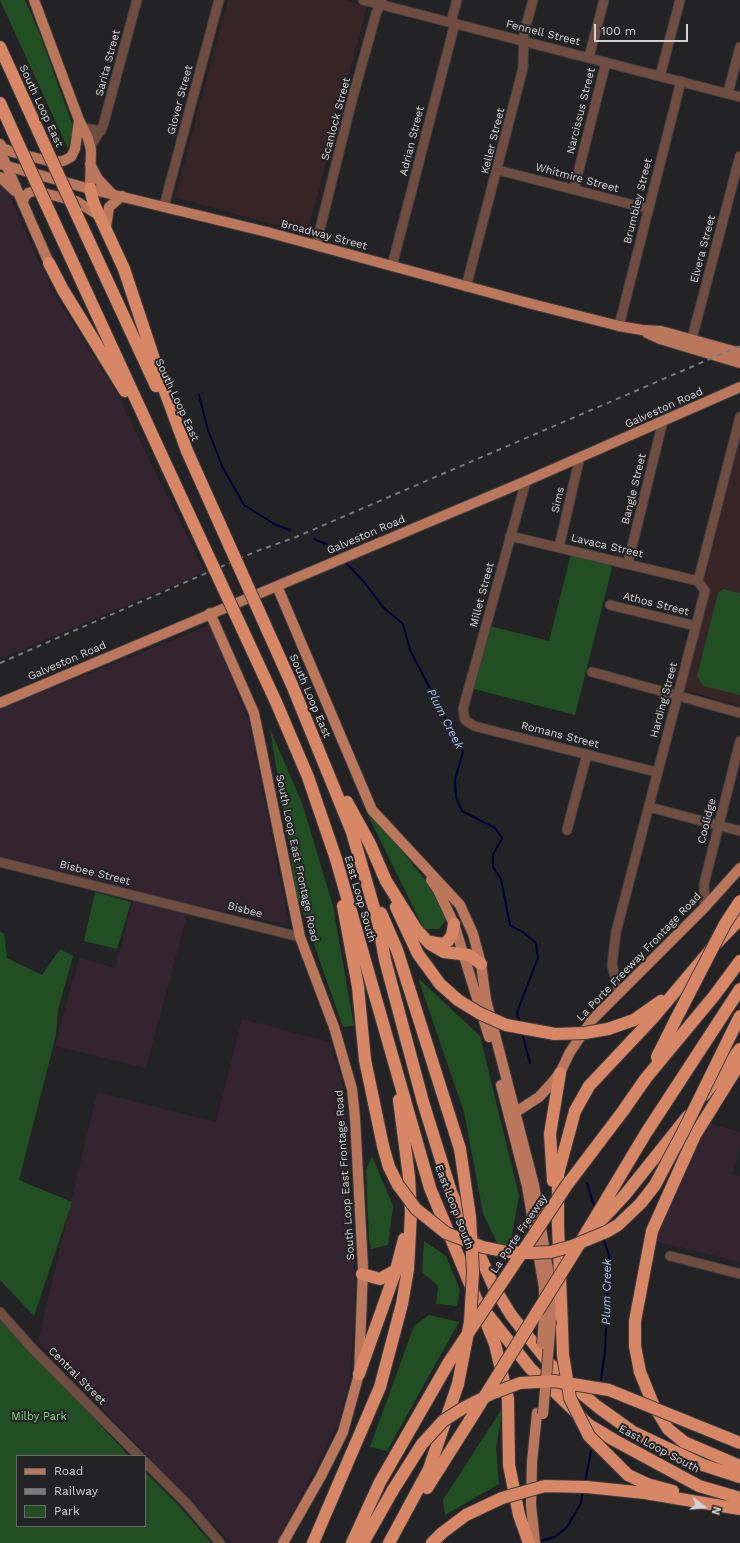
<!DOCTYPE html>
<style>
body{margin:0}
#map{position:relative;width:740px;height:1543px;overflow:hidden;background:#232225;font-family:"Work Sans",sans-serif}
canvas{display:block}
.legend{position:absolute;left:16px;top:1455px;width:130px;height:72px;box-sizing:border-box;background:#232225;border:1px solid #69686b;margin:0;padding:5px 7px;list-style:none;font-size:12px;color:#d3d2d4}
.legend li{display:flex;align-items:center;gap:8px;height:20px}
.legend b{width:20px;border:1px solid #69686b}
.north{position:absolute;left:684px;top:1487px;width:40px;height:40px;-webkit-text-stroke:3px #232225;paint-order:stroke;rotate:106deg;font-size:11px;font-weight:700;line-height:16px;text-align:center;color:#d3d2d4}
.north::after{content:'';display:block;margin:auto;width:14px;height:18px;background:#d3d2d4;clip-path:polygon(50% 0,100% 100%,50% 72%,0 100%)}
.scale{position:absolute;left:594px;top:24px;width:94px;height:18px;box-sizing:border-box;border:2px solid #d3d2d4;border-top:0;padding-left:5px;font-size:12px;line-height:14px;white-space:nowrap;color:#d3d2d4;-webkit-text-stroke:3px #232225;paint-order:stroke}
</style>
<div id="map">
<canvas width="740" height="1543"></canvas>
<ul class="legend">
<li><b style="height:5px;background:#ba775c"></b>Road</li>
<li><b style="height:5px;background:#7a797b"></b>Railway</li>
<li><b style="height:11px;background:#214f23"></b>Park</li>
</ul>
<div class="north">N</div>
<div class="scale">100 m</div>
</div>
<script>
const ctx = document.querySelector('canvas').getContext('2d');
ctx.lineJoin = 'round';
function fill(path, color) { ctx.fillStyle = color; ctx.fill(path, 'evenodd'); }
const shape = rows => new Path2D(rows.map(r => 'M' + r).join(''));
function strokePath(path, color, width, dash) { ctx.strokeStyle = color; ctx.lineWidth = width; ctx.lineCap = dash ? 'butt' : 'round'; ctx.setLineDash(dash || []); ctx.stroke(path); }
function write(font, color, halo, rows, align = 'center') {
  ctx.font = font + ' "Work Sans",sans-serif'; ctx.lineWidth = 4; ctx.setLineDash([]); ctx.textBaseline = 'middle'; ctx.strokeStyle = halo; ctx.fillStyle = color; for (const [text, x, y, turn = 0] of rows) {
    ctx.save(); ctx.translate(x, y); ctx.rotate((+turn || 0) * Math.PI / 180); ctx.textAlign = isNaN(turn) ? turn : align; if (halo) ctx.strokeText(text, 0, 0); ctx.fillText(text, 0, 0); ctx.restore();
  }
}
fill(shape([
 [0,174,51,289,114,388,205,572,0,659],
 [210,625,249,721,289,925,190,904,146,1068,55,1046,79,958,115,968,136,890,0,856,0,709],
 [242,1019,330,1042,344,1088,351,1155,347,1156,356,1307,349,1382,339,1422,330,1440,277,1543,231,1543,38,1341,97,1092,216,1122],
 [708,1123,740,1132,740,1146,732,1174,740,1176,740,1262,655,1241,667,1204,687,1161]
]), '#34242f');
fill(shape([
 [228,0,344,0,367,6,307,234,175,197],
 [740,438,740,705,681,690,707,590,704,581]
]), '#372427');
fill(shape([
 [0,0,25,0,39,32,73,126,68,149],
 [571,554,613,564,575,715,474,689,490,626,549,641],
 [723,589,740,593,740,695,703,686,697,676,718,593],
 [270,729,302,803,333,906,354,1026,343,1027,297,896],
 [360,799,434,891,447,919,439,929,424,929],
 [95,892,131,902,117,949,84,941],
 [0,932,4,933,7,958,42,975,60,949,73,956,58,1010,56,1035,19,1180,72,1202,34,1316,0,1280],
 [418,978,480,1036,519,1196,509,1252,499,1247,483,1213,464,1112],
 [372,1156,393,1206,388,1245,371,1249,369,1240,366,1170],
 [424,1241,446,1256,460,1290,457,1306,436,1304,438,1286,422,1272],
 [429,1315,459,1322,387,1451,370,1447,414,1326],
 [0,1317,129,1456,17,1456,17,1526,145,1526,145,1472,180,1507,211,1543,0,1543],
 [503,1407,496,1447,499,1484,445,1515,443,1500]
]), '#214f23');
strokePath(shape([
 [199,395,208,430,222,466,244,505,276,525,290,530],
 [314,539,328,545,339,556],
 [345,562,365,583,383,607,403,624,410,650,463,752,455,780,456,797,462,811,495,828,502,838,493,855,493,867,501,879,510,925,524,933,536,943,538,958,517,1012,520,1024],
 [522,1032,530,1063],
 [587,1183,595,1209],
 [601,1379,605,1351,609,1255,603,1238],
 [585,1483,591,1451],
 [537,1542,555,1537,567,1527,581,1503,583,1491]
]), '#000038', 2);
const minor = shape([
 [363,0,740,97],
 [451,22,457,0],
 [589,57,604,0],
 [660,76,680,0],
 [728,93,740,47],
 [83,128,101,131],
 [90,147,103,126,137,0],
 [498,170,649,209],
 [574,189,606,62],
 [164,206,219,0],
 [316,245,352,100,376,14,382,0],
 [392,266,455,23],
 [466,287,523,68,524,33,533,0],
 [619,326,681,81],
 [690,346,740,156],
 [526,481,463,709,465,720,474,726,656,772],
 [510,536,698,581],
 [559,547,580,457],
 [628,563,663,421],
 [610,605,696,626],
 [592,672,740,713],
 [649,807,740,831],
 [567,830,587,754],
 [0,862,300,937],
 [705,907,704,884,740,741],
 [619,992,612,965,616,932,705,591,698,581,740,417],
 [670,1256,740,1274],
 [0,1312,30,1346,139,1456],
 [145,1462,187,1504,220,1543]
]);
const major = shape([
 [34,0,65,83,79,120,88,138,91,150,90,189],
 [0,144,3,148,12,152,53,162,63,161,71,157,75,149,79,120],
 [0,151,49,263],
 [0,164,90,189,267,232,532,304,619,326,642,330,661,331,740,353],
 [90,164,98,179,112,194],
 [0,177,15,191],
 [23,204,24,198,28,193,35,191,76,201,100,216],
 [106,227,109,207,122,196],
 [647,333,660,339,740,363],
 [277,586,372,810,460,905,473,934,481,964,486,1000,534,1185,551,1288,551,1320],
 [210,613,254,713,300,937,334,1027,352,1089,355,1118,363,1268,359,1374,343,1432,321,1476,283,1543],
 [0,703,526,481,740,387],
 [431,880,438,890,454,924,489,1037],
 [501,1085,527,1186,544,1288,544,1320],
 [510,1113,516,1112,539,1097,550,1085,560,1073,570,1052,592,1020,705,907,740,868],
 [535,1543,531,1505,532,1462,537,1413]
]);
const highway = shape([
 [0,47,46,148],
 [0,103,17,141],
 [90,189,94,204,124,269,163,386,187,451],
 [45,202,168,469],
 [75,211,156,386],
 [49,263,63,290,125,391],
 [292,685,352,832,378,922,385,960,423,1102,451,1192,494,1287,511,1315,549,1363,569,1383,598,1407,633,1432,703,1465,740,1477],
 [276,702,308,777,336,859,430,1188,477,1301,530,1368,589,1425,614,1440,699,1486,740,1498],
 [347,802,370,844,386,881,416,929,430,944,444,952,469,955,481,964],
 [343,906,358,987,365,1060],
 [396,907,418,954,440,984,458,1000],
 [381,913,397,950,460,1149],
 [431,942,442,944,448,941,452,935,454,924],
 [506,1025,555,1034],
 [608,1029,634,1020,661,1001],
 [657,1057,676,1019],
 [740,1063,695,1135,652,1231,635,1321,635,1346,640,1372,653,1404,668,1429,684,1442,740,1466],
 [704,1095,740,1049],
 [623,1111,646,1078,714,996,740,961],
 [553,1181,550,1134,560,1073],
 [595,1227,624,1196,688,1116],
 [580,1243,646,1133,740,989],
 [362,1274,380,1279,396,1270],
 [483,1315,495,1344,508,1399,509,1465,519,1515,529,1543],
 [562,1327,558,1226,558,1174,575,1111,589,1086,653,1018,712,948,740,919],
 [359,1374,396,1270,404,1239],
 [647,1484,673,1491],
 [427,1488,470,1420],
 [645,1493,740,1509],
 [313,1543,380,1387,402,1304,408,1269,411,1213,409,1177,399,1100],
 [352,1543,380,1482,449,1362],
 [363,1543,393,1490],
 [389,1543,429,1469,458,1384],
 [432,1543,442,1533]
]);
strokePath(minor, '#3f3e41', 11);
strokePath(major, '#3f3e41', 12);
strokePath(highway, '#3f3e41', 14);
strokePath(minor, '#6f4e41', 9);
strokePath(major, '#ba775c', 10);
strokePath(highway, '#d88766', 12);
strokePath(shape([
 [0,663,257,551,296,537,740,346]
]), '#7a797b', 2, [5, 5]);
const majorBridge = shape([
 [542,1344,544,1320],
 [543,1414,551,1320]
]);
const highwayBridge = shape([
 [17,141,45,202],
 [46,148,75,211],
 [187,451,292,685],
 [168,469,276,702],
 [458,1000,479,1013,506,1025],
 [676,1019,725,924,740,901],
 [555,1034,585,1033,608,1029],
 [365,1060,383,1146,389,1167,398,1185,416,1209,446,1233,483,1247,507,1252,530,1253,551,1252,572,1246,606,1232,618,1225,641,1203,655,1185,683,1132,740,1016],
 [562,1327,563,1355,570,1398,589,1436,628,1475,647,1484],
 [449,1362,567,1185,623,1111],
 [458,1384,470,1322,473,1272,470,1217,460,1149],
 [470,1420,580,1243],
 [393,1490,422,1444,443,1421,465,1407,491,1394,520,1383,554,1381,609,1390,740,1443],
 [442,1533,466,1515,502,1498,545,1486,587,1487,645,1493]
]);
strokePath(majorBridge, '#3f3e41', 12, []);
strokePath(highwayBridge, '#3f3e41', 14, []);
strokePath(majorBridge, '#ba775c', 10);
strokePath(highwayBridge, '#d88766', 12);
write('11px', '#d3d2d4', '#232225', [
 ["Fennell Street",543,33,14],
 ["Sarita Street",108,63,-75],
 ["Glover Street",180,100,-75],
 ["South Loop East",41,106,65],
 ["Narcissus Street",581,111,-76],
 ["Scanlock Street",336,119,-75],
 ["Adrian Street",412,141,-76],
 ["Keller Street",493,141,-76],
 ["Whitmire Street",577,178,15],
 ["Brumbley Street",638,201,-76],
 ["Broadway Street",324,235,15],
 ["Elvera Street",703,249,-75],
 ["South Loop East",177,400,65],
 ["Galveston Road",664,408,-24],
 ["Bangle Street",634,489,-76],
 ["Sims",558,500,-77],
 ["Galveston Road",366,535,-23],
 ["Lavaca Street",607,546,13],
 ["Millet Street",482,595,-75],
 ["Athos Street",656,604,14],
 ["Galveston Road",67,661,-23],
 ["South Loop East",310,696,67],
 ["Harding Street",664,700,-75],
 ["Romans Street",560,735,14],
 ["Coolidge",707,821,-76],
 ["South Loop East Frontage Road",297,858,78],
 ["Bisbee Street",95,873,14],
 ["East Loop South",360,899,74],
 ["Bisbee",245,910,14],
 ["La Porte Freeway Frontage Road",639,957,-46],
 ["South Loop East Frontage Road",345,1175,-94],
 ["East Loop South",454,1207,69],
 ["La Porte Freeway",519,1234,-56],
 ["Central Street",77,1376,45],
 ["East Loop South",659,1449,28]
]);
write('11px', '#85d986', '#232225', [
 ["Milby Park",39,1417]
]);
write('italic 12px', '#a3bef5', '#232225', [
 ["Plum Creek",445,719,63],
 ["Plum Creek",607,1292,-89]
]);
</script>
